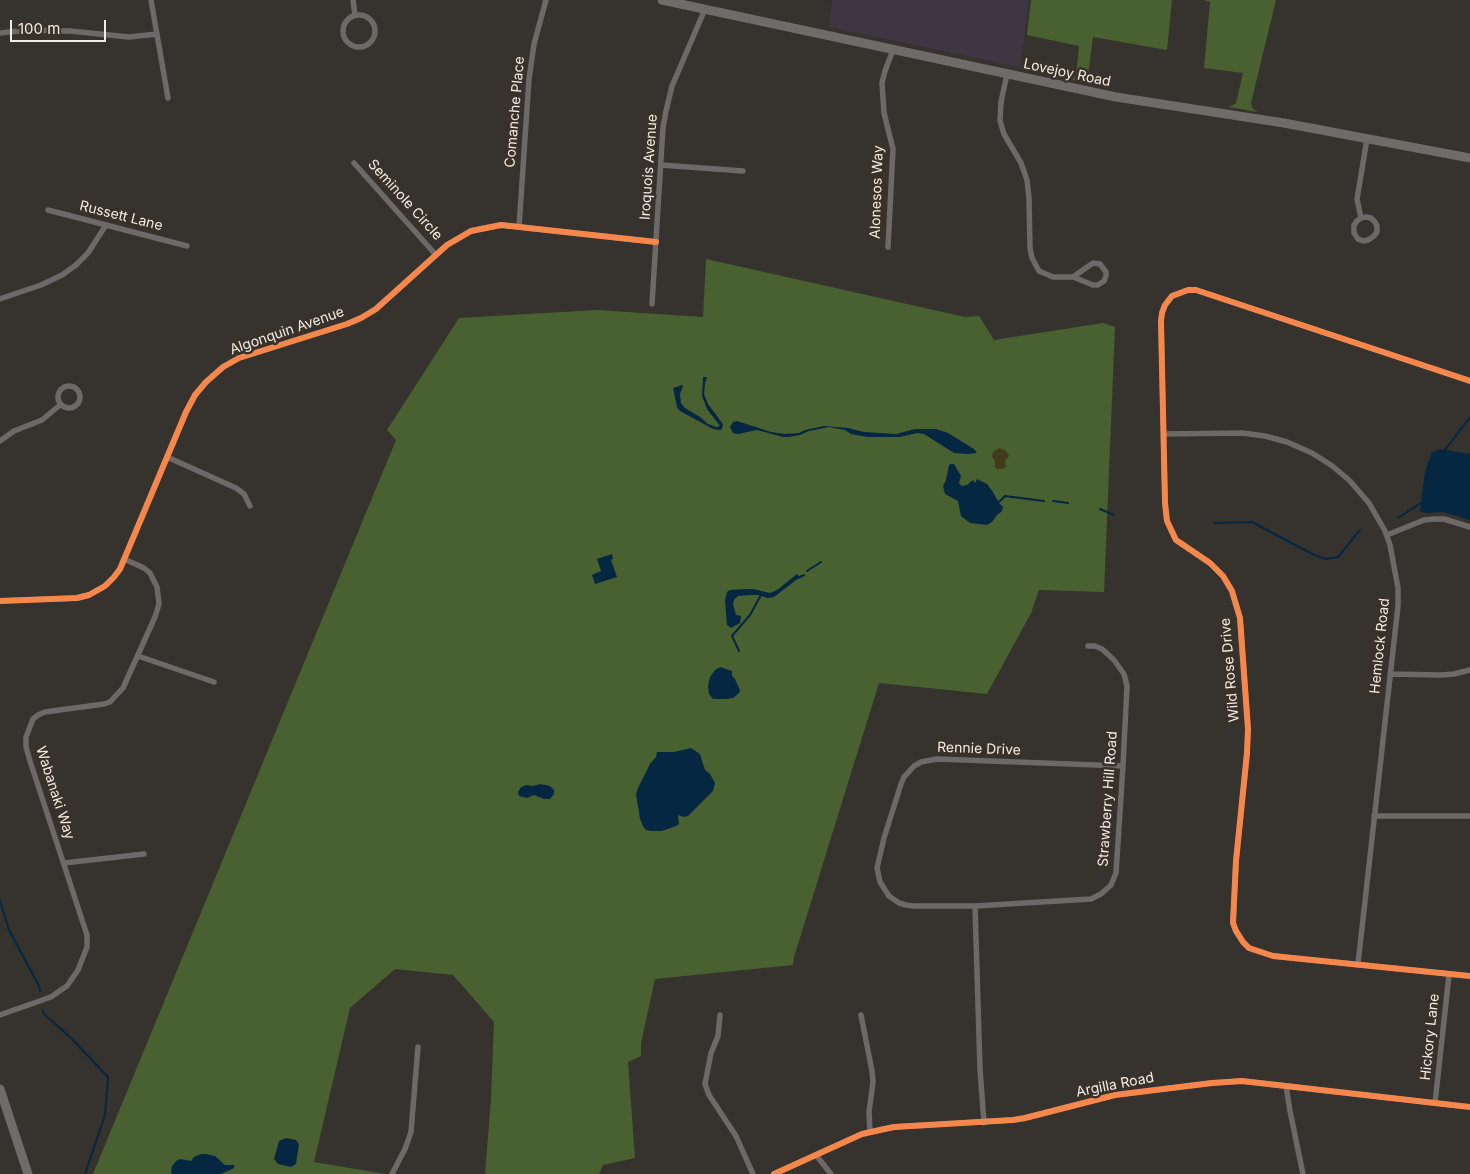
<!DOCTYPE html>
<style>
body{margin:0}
#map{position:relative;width:1470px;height:1174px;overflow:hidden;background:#36322d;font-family:Inter,sans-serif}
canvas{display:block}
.scale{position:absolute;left:10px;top:20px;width:96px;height:22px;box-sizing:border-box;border:2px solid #f1ebe6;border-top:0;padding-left:6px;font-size:15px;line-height:18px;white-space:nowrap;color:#f1ebe6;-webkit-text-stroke:4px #3a3229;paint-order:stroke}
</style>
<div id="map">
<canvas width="1470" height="1174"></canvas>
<div class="scale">100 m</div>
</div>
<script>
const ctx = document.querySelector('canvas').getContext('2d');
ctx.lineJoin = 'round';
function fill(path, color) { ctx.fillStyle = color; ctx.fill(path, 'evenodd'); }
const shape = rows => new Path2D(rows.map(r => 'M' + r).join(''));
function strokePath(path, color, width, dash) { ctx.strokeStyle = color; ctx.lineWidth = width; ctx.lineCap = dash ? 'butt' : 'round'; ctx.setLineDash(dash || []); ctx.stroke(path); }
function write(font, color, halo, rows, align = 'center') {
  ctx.font = font + ' Inter,sans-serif'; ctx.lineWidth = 5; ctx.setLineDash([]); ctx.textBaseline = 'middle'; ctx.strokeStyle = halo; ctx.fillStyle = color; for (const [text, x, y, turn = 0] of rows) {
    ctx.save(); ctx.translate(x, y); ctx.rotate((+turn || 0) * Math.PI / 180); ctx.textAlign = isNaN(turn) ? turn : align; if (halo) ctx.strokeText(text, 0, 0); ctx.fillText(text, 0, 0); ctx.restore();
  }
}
fill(shape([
 [832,0,1029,0,1020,67,829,27]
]), '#3f3644');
fill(shape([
 [1031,0,1172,0,1167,50,1093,37,1087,83,1072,80,1076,76,1079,46,1027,35],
 [1203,0,1276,0,1251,103,1252,108,1258,112,1229,107,1236,103,1243,73,1204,68,1210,2],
 [706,259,965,317,979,316,994,340,1103,323,1115,327,1104,592,1039,590,1031,613,987,694,879,683,794,957,793,965,655,979,641,1043,641,1056,628,1062,635,1158,603,1165,599,1174,485,1174,491,1099,494,1022,453,975,395,969,350,1008,314,1162,386,1174,93,1174,396,440,387,430,459,318,597,310,703,317]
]), '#496131');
fill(shape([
 [999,448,1005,450,1009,455,1008,458,1005,460,1006,467,1002,469,997,469,995,467,995,461,992,457,993,452]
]), '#423a1d');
fill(shape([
 [703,377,707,377,705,384,704,394,708,404,723,424,722,429,720,430,713,429,680,411,677,407,673,388,682,385,683,386,680,394,681,403,685,408,700,417,708,424,716,427,720,426,707,409,702,396],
 [737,421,771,432,785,434,799,433,805,430,824,426,848,428,864,432,896,434,915,429,936,429,948,433,974,449,977,453,967,454,954,453,924,434,917,433,900,437,867,437,851,434,845,430,829,427,809,431,800,435,789,437,783,437,757,430,738,434,733,433,730,427,733,422],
 [1440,449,1470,454,1470,520,1443,512,1428,513,1420,512,1425,472,1432,452],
 [951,464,954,464,961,476,959,483,962,486,967,485,973,480,975,483,977,479,987,484,993,492,999,503,1003,507,1002,511,997,515,992,522,987,525,970,523,961,516,958,501,945,494,943,486,946,480,949,465],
 [612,554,613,559,611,560,617,577,595,584,592,575,601,571,597,559],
 [797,574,800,577,774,597,768,598,758,595,751,595,738,596,734,600,733,604,736,615,741,616,740,623,731,628,727,625,725,600,727,592,730,590,746,589,753,589,770,593,777,590],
 [720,667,732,671,732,676,735,679,740,690,739,693,733,698,726,699,713,699,709,694,708,686,710,677,715,670],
 [691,748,700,754,705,770,710,774,715,783,713,791,688,816,684,817,678,815,679,824,676,826,662,831,651,831,646,830,643,826,640,819,636,794,638,788,650,764,656,757,657,752,674,752],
 [540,784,550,786,554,790,554,794,550,799,544,799,534,795,527,798,519,796,518,792,521,787,526,785,533,786],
 [286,1138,296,1140,299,1144,296,1164,291,1167,278,1164,274,1159,279,1141],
 [201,1154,206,1154,215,1156,225,1165,234,1165,234,1168,221,1174,172,1174,171,1172,172,1166,176,1161,180,1159,191,1161,194,1157]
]), '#052742');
strokePath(shape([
 [1445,450,1470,417],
 [1053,501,1068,503],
 [998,503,1005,496,1044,501],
 [1100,509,1114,515],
 [1398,518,1421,503],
 [1214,523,1252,522,1314,555,1326,559,1338,557,1360,530],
 [807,571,821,562],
 [798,578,804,575],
 [739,651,732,636,750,615,761,595],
 [0,901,9,930,39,986,40,991],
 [43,1010,43,1013,72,1039,108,1077,105,1115,85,1174]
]), '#052742', 2);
strokePath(shape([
 [151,0,168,98],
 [353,0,355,15],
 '343 31a16 16 0 1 1 32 0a16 16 0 1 1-32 0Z',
 [0,33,27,30,70,31,129,37,157,34],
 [1007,74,1001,102,1000,121,1004,134,1021,163,1027,180,1029,198,1030,248,1032,258,1039,271,1053,277,1073,277,1093,263,1100,264,1106,272,1106,276,1104,281,1098,285,1093,285,1073,277],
 [354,163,436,255],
 [661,165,743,171],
 [48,210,187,246],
 [1361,218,1357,221,1354,225,1354,233,1358,239,1363,241,1368,240,1374,236,1377,232,1377,226,1375,222,1371,218,1366,217,1361,218,1357,199,1367,139],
 [519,227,529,79,534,44,546,0],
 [888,247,893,149,884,113,882,83,885,71,893,50],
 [0,299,41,285,62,275,76,265,88,253,106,225],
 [652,304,663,127,666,111,672,86,705,9],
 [1470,381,1196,290,1188,290,1172,296,1165,305,1162,313,1161,321,1165,503,1167,521,1176,540,1210,563,1223,576,1232,591,1240,618,1248,729,1247,753,1236,861,1233,923,1236,931,1243,942,1249,948,1273,956,1470,976],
 '58 397a11 11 0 1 1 22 0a11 11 0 1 1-22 0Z',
 [1164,434,1242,433,1265,436,1287,442,1312,453,1331,465,1349,480,1369,503,1385,531,1390,545,1398,588,1398,606,1358,964],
 [0,441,14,431,42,420,60,405],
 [167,457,236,488,244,494,250,506],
 [1387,535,1424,520,1434,519,1444,519,1470,527],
 [0,601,77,598,89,595,105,586,114,577,120,569,186,412,195,395,206,382,223,367,239,358,347,324,361,318,376,309,447,245,471,231,501,225,656,242],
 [138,656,214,682],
 [1390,674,1441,675,1454,674,1470,670],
 [1374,816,1470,816],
 [64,863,144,854],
 [975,906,913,906,906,905,899,903,889,896,880,882,877,868,884,838,901,784,904,777,914,766,921,762,937,759,1123,766],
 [0,1015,51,997,61,990,67,986,78,970,87,947,87,935,30,761,26,747,26,737,33,719,38,715,45,712,104,704,110,702,123,688,155,617,159,604,157,587,150,573,144,568,124,559],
 [720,1015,718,1036,711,1053,705,1084,709,1095,736,1136,753,1174],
 [861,1015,872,1071,873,1082,869,1112,870,1132],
 [1286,1086,1290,1111,1303,1174],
 [1435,1103,1449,975],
 [984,1123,980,1069,975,906,1091,899,1101,894,1111,885,1116,873,1123,766,1127,686,1124,674,1114,660,1102,649,1095,646,1088,646],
 [816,1155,831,1174],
 [392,1174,405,1149,411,1132,418,1047],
 [774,1174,862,1134,880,1130,894,1127,1013,1120,1025,1118,1115,1095,1212,1083,1242,1081,1470,1107]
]), '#6c6968', 5.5);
strokePath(shape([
 [662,0,1116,97,1284,123,1470,158],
 [0,1089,28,1174]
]), '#6e6b69', 9);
strokePath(shape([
 [1470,381,1196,290,1188,290,1172,296,1165,305,1162,313,1161,321,1165,503,1167,521,1176,540,1210,563,1223,576,1232,591,1240,618,1248,729,1247,753,1236,861,1233,923,1236,931,1243,942,1249,948,1273,956,1470,976],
 [0,601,77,598,89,595,105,586,114,577,120,569,186,412,195,395,206,382,223,367,239,358,347,324,361,318,376,309,447,245,471,231,501,225,656,242],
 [774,1174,862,1134,880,1130,894,1127,1013,1120,1025,1118,1115,1095,1212,1083,1242,1081,1470,1107]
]), '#f5874c', 6);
write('14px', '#f1ebe6', '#3a3229', [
 ["Lovejoy Road",1067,73,12],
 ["Comanche Place",515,112,-85],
 ["Iroquois Avenue",649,167,-86],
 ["Alonesos Way",877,192,-88],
 ["Seminole Circle",405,200,48],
 ["Russett Lane",121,216,14],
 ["Algonquin Avenue",287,331,-19],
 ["Hemlock Road",1380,646,-84],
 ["Wild Rose Drive",1230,670,-95],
 ["Rennie Drive",979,749,2],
 ["Wabanaki Way",55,793,72],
 ["Strawberry Hill Road",1108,799,-86],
 ["Hickory Lane",1430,1037,-84],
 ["Argilla Road",1115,1085,-11]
]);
</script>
